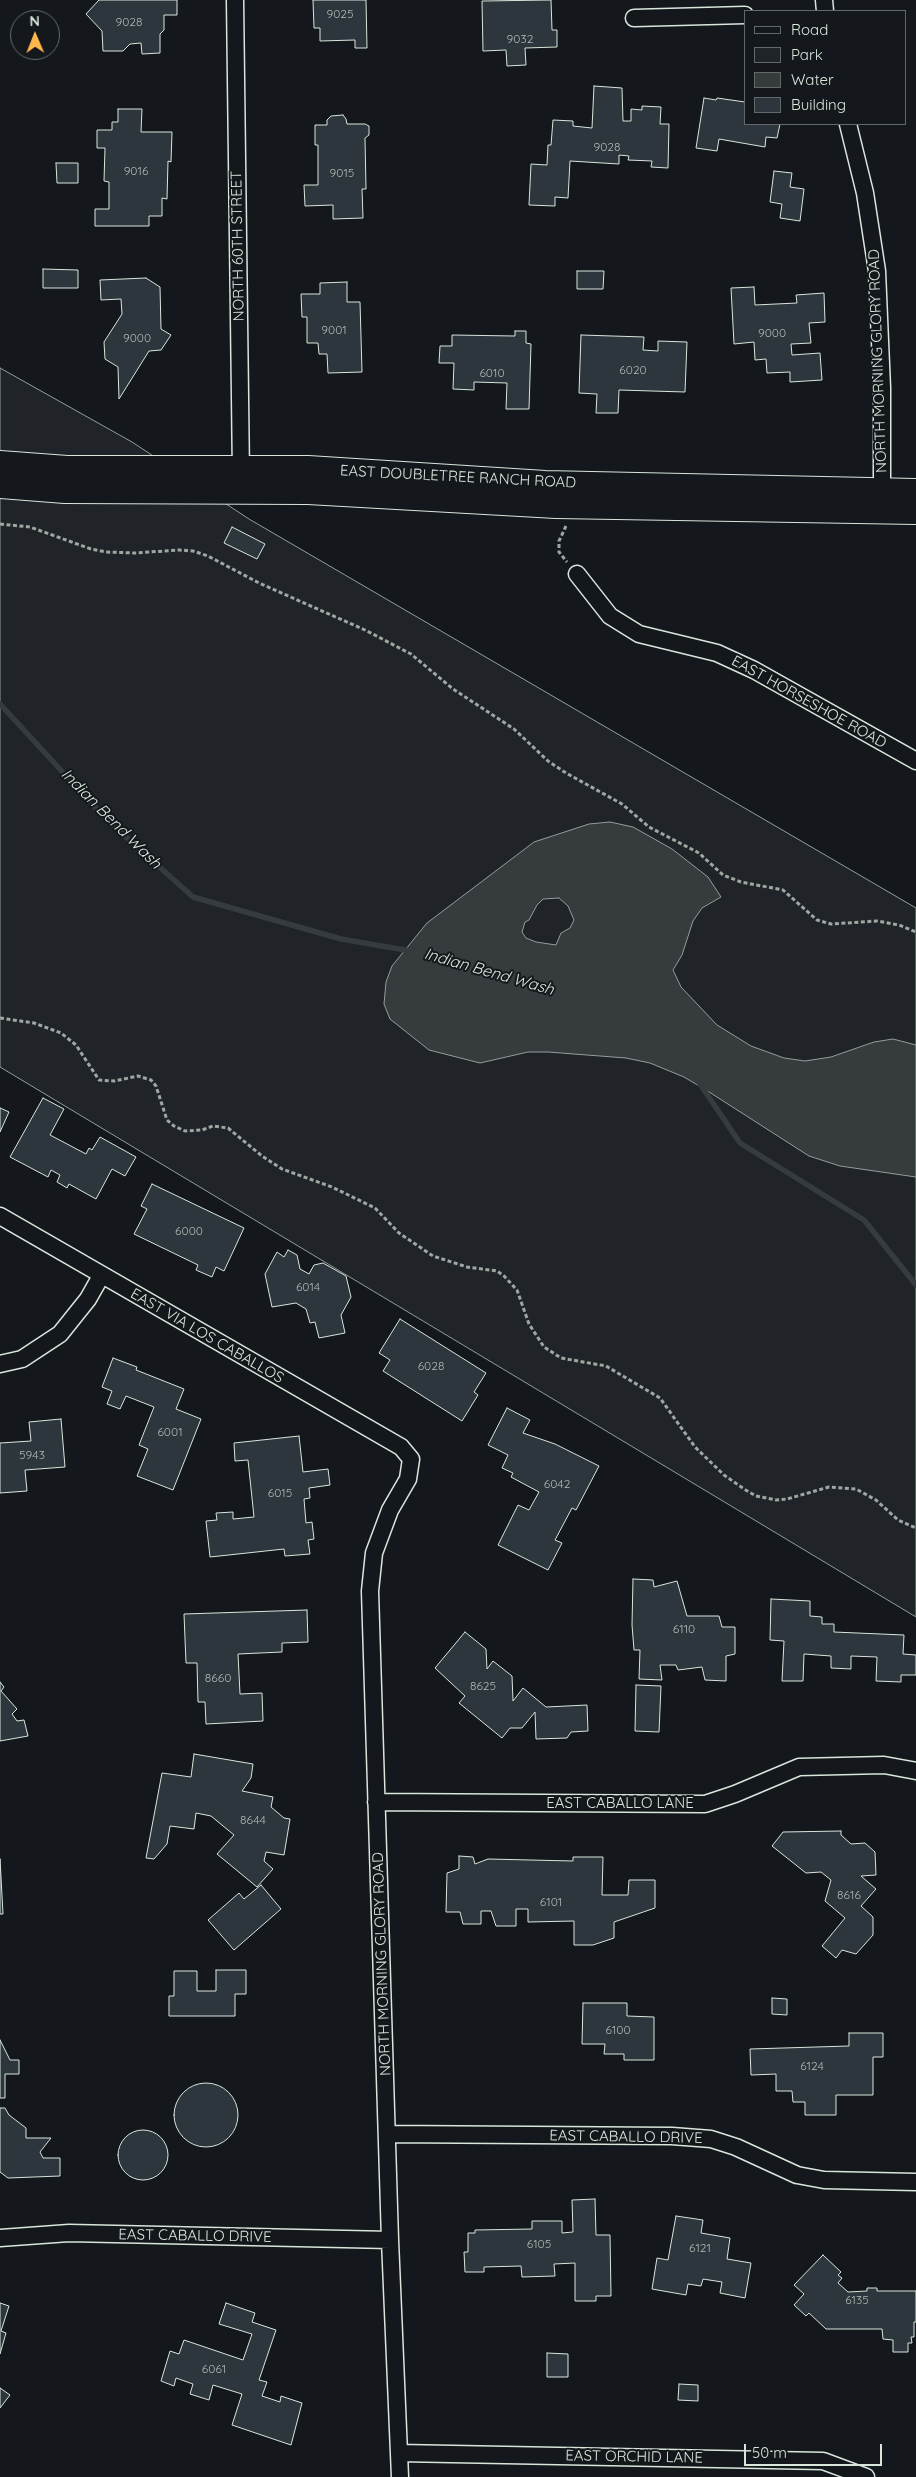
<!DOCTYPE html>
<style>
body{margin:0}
#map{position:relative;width:916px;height:2477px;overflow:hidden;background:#14181c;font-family:Quicksand,sans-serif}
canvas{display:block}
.legend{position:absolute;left:744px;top:10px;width:162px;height:115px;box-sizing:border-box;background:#14181c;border:1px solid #626a69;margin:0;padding:6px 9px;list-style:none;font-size:15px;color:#d8e6dc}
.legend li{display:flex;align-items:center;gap:10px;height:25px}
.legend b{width:25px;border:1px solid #626a69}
.north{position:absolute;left:10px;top:10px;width:50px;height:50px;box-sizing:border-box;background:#14181c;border:1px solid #626a69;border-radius:50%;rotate:359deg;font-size:14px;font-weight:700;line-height:20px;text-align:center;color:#d8e6dc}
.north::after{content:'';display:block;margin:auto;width:18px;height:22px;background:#ffb74d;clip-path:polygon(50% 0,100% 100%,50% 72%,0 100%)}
.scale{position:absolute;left:744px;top:2444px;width:138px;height:22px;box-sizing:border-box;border:2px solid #d8e6dc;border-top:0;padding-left:6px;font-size:15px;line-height:18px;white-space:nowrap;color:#d8e6dc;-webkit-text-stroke:4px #14181c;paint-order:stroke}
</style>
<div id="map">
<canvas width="916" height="2477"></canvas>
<ul class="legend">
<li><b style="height:6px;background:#14181c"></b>Road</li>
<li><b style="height:14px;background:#202428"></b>Park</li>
<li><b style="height:14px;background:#363b3e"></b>Water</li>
<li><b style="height:14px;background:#2c363c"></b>Building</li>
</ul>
<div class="north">N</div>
<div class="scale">50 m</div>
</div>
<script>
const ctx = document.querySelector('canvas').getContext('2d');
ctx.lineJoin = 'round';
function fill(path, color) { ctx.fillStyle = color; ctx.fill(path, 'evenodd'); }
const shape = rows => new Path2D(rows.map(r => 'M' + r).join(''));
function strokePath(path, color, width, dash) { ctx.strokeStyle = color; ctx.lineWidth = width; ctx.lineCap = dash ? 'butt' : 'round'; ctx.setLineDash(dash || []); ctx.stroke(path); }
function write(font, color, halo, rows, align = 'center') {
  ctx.font = font + ' Quicksand,sans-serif'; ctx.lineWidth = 4; ctx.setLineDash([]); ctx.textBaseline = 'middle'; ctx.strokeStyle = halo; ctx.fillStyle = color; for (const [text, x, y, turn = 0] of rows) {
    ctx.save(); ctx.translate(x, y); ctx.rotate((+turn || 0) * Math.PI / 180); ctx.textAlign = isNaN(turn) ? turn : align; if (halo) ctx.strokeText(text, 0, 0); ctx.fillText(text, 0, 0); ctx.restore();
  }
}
const green = shape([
 [0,368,132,442,249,519,916,908,916,1617,0,1067,0,368]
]);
fill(green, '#202428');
strokePath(green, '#939e99', 1);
const water = shape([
 [610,822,633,827,672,849,708,877,721,897,702,908,693,921,682,955,673,970,681,987,717,1025,751,1046,784,1058,805,1061,831,1057,874,1042,893,1039,916,1045,916,1177,840,1166,809,1156,706,1090,684,1077,650,1063,626,1058,548,1052,528,1052,480,1063,429,1050,390,1019,384,1004,386,982,392,966,427,923,534,842,589,824,610,822],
 [559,898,568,906,574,920,570,928,561,933,556,945,536,942,526,938,522,932,525,922,529,920,537,905,543,899,559,898]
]);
fill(water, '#363b3e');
strokePath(water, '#939e99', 1);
strokePath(shape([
 [0,704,105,818,193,897,341,939,411,951],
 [698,1081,740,1143,864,1220,916,1285]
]), '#363b3e', 5.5);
const building = shape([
 [99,0,177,0,177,15,164,15,164,30,160,34,160,53,142,54,141,43,130,44,123,51,103,51,102,31,86,14,99,0],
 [313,0,366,0,367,48,355,48,355,40,320,41,320,28,314,28,313,0],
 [551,0,552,30,557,30,557,47,525,48,526,65,507,66,506,50,483,51,482,1,551,0],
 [594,86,622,88,623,121,631,121,631,109,642,110,642,106,661,107,660,124,669,124,668,168,651,167,652,161,628,160,629,156,619,155,619,164,570,161,568,198,555,197,555,206,529,205,531,164,547,165,548,145,551,145,553,120,573,121,573,126,592,128,594,86],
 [704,98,716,100,717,98,745,102,745,124,780,124,777,138,766,137,765,147,719,139,717,151,696,148,704,98],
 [118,109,142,109,141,132,172,132,171,162,168,161,167,199,162,198,162,216,149,216,149,226,95,226,95,209,109,209,109,182,104,181,105,148,97,148,97,130,112,130,112,122,118,122,118,109],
 [343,115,346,119,347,124,365,124,369,126,369,135,365,138,366,189,362,189,363,218,333,219,333,205,305,206,304,185,318,185,318,145,315,145,315,125,327,125,327,120,331,116,343,115],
 [56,163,78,163,78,183,57,183,56,163],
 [774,171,792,173,790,187,804,189,800,221,780,218,782,204,770,202,774,171],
 [43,269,78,270,78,288,43,288,43,269],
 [577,271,604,271,603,289,577,289,577,271],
 [146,278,160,287,161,329,171,335,161,350,149,351,119,399,118,367,105,359,104,342,122,314,121,299,101,300,100,280,146,278],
 [347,282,347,302,360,302,362,372,328,373,327,354,319,354,318,343,307,343,307,317,302,317,301,294,320,294,320,283,347,282],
 [754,287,755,305,797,303,796,295,824,293,825,322,809,323,811,343,791,344,792,355,820,353,822,380,790,382,790,372,767,373,766,359,755,360,754,342,734,344,731,288,754,287],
 [515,331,526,331,526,343,531,344,529,409,506,409,507,383,474,382,474,390,453,389,454,363,439,363,440,346,452,346,452,335,515,336,515,331],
 [581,335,644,337,643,350,658,351,658,341,687,342,685,392,619,390,618,413,596,413,597,394,579,393,581,335],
 [232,527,265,544,257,559,224,543,232,527],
 [43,1098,64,1109,50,1135,86,1154,89,1148,92,1150,100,1137,136,1157,125,1176,112,1169,96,1199,69,1184,67,1188,57,1182,60,1175,51,1170,48,1177,10,1157,43,1098],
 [0,1108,9,1112,0,1132,0,1108],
 [152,1184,244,1228,224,1271,216,1267,212,1277,196,1270,198,1265,134,1234,147,1209,141,1206,152,1184],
 [288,1250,297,1255,300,1269,309,1274,314,1265,323,1263,346,1276,351,1297,341,1315,345,1333,319,1338,315,1322,310,1323,306,1309,296,1303,272,1307,265,1274,277,1252,284,1257,288,1250],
 [400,1319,486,1373,474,1392,478,1395,462,1421,383,1371,390,1360,379,1353,400,1319],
 [113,1358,137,1367,136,1370,184,1389,176,1409,201,1419,173,1490,137,1476,148,1449,139,1445,154,1407,126,1396,120,1409,107,1404,112,1391,102,1387,113,1358],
 [507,1408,530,1420,523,1433,555,1444,599,1466,576,1510,572,1508,555,1540,562,1543,548,1570,498,1545,518,1505,529,1510,539,1492,511,1477,513,1473,502,1468,508,1455,488,1445,507,1408],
 [61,1419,65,1467,25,1470,27,1491,0,1493,0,1443,31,1441,29,1422,61,1419],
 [299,1436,303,1472,328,1469,330,1485,309,1488,310,1498,304,1499,306,1523,312,1522,314,1539,308,1540,310,1554,285,1556,284,1549,210,1557,206,1521,217,1520,216,1513,233,1512,233,1519,254,1517,248,1460,235,1461,234,1443,299,1436],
 [633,1579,653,1580,654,1587,677,1581,687,1616,719,1616,722,1627,735,1627,735,1654,726,1656,726,1681,705,1680,702,1667,678,1670,676,1665,660,1665,662,1680,639,1679,640,1650,634,1650,632,1625,633,1579],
 [771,1599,810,1601,810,1616,822,1617,822,1624,834,1624,834,1632,904,1635,903,1654,916,1655,916,1675,901,1675,901,1682,876,1681,877,1657,851,1656,851,1669,831,1668,831,1656,804,1654,803,1681,782,1681,784,1641,770,1640,771,1599],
 [307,1610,308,1642,282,1643,282,1652,238,1654,240,1694,262,1693,263,1721,206,1724,205,1702,198,1702,197,1663,186,1663,184,1614,307,1610],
 [465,1632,486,1649,487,1669,493,1661,512,1676,513,1701,523,1688,546,1707,587,1705,588,1731,571,1732,567,1738,536,1739,535,1712,522,1728,510,1728,502,1738,459,1703,465,1696,435,1668,465,1632],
 [0,1682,4,1687,1,1691,17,1709,12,1714,17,1721,24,1720,28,1736,0,1741,0,1682],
 [636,1685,661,1686,659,1732,635,1731,636,1685],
 [194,1754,253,1764,251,1778,242,1791,273,1797,271,1807,284,1818,290,1819,284,1855,266,1852,264,1861,273,1869,257,1887,217,1854,234,1835,211,1816,196,1813,194,1829,170,1826,167,1844,154,1859,146,1858,162,1773,191,1777,194,1754],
 [841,1831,841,1835,851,1844,865,1843,875,1852,876,1875,861,1876,876,1889,861,1906,873,1917,873,1935,856,1954,842,1950,836,1958,822,1946,845,1918,825,1901,831,1880,821,1872,806,1873,772,1846,783,1832,841,1831],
 [459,1856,473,1857,475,1864,488,1859,573,1861,573,1857,603,1857,602,1895,628,1895,629,1880,655,1880,655,1908,614,1922,614,1938,593,1945,574,1945,574,1921,528,1922,528,1909,516,1909,516,1926,496,1926,491,1911,481,1911,481,1924,463,1924,460,1912,446,1912,447,1873,459,1869,459,1856],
 [0,1859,3,1914,0,1914,0,1859],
 [261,1885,281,1909,234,1950,208,1920,239,1893,244,1899,261,1885],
 [216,1970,246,1970,246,1994,235,1994,235,2016,169,2016,169,1996,174,1996,174,1971,197,1971,197,1991,216,1991,216,1970],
 [772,1998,787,1999,787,2015,772,2014,772,1998],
 [583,2003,627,2003,627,2016,654,2017,654,2060,624,2060,624,2054,604,2054,605,2044,582,2044,583,2003],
 [849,2033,883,2033,883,2057,873,2057,873,2095,836,2095,836,2115,805,2115,805,2102,793,2102,792,2091,776,2091,776,2074,751,2075,750,2049,849,2046,849,2033],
 [0,2040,10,2060,19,2060,19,2074,5,2074,5,2098,0,2098,0,2040],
 '174 2115a32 32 0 1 1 64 0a32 32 0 1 1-64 0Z',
 [0,2108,5,2108,9,2115,26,2128,26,2138,51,2138,40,2152,43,2158,60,2158,60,2176,8,2178,0,2172,0,2108],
 '118 2155a25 25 0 1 1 50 0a25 25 0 1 1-50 0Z',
 [595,2199,596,2235,610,2235,611,2296,596,2296,596,2301,575,2301,575,2263,554,2264,555,2276,522,2277,521,2266,484,2267,484,2272,465,2272,464,2252,468,2252,468,2233,475,2233,475,2230,532,2229,532,2221,562,2221,562,2233,573,2232,572,2200,595,2199],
 [676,2216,703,2220,701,2233,730,2238,727,2259,751,2263,745,2298,720,2293,722,2282,703,2279,701,2286,688,2284,686,2295,652,2289,657,2258,668,2260,676,2216],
 [823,2255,841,2272,838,2275,842,2278,838,2283,848,2292,867,2291,867,2288,877,2288,877,2291,916,2291,916,2322,914,2322,914,2337,911,2337,912,2343,908,2343,908,2352,893,2352,893,2340,883,2339,882,2329,826,2329,809,2313,806,2316,794,2305,804,2294,794,2285,823,2255],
 [0,2303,9,2306,1,2331,6,2333,0,2354,0,2303],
 [226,2303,255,2313,252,2322,276,2330,259,2380,267,2382,262,2396,280,2402,281,2396,302,2403,291,2445,232,2425,242,2394,213,2385,209,2400,190,2394,193,2384,176,2378,174,2386,161,2381,170,2351,179,2354,184,2340,243,2360,252,2334,219,2324,226,2303],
 [547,2353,568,2354,568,2377,547,2377,547,2353],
 [679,2384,698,2385,698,2401,678,2400,679,2384],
 [0,2388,10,2395,0,2408,0,2388]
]);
fill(building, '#2c363c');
strokePath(building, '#d8e6dc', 1);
const minor = shape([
 [235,0,241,476],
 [824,0,825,11],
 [634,18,745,15],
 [848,124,865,193,877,271,882,388,882,501],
 [577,574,610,616,639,634,717,653,754,670,916,761],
 [0,1216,401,1447,411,1459,408,1479,390,1510,374,1553,370,1591,390,2240,400,2477],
 [0,1364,22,1359,60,1334,88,1299,101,1276],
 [376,1802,705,1804,735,1794,799,1767,884,1765,916,1771],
 [388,2134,672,2136,711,2139,736,2147,797,2175,824,2180,916,2182],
 [0,2238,69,2233,390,2240],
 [399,2453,823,2461,866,2477]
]);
const secondary = shape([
 [0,463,67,468,308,468,545,483,916,491],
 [0,486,65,491,308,492,556,506,916,512]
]);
strokePath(minor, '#d8e6dc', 19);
strokePath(secondary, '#d8e6dc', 26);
strokePath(shape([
 [0,524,30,527,91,549,106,552,135,553,179,550,193,551,208,556,259,583,365,630,411,654,453,689,514,729,548,761,566,773,622,804,649,827,699,853,723,875,741,882,783,890,817,920,831,924,877,921,899,925,916,932],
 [566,526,559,541,559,552,567,562],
 [0,1018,34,1023,61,1033,76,1045,99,1080,114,1081,138,1076,151,1080,156,1086,167,1120,174,1126,185,1131,202,1130,213,1126,228,1128,262,1156,282,1169,332,1187,375,1208,399,1233,433,1256,467,1267,497,1271,504,1276,517,1290,529,1324,544,1347,561,1358,606,1366,660,1398,695,1447,724,1475,744,1489,756,1496,776,1500,787,1499,829,1487,856,1489,876,1500,898,1520,916,1528]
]), '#9da8a2', 3, [4, 2.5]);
strokePath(minor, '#14181c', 16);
strokePath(secondary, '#14181c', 24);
write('12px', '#adbab4', null, [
 ["9025",340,14],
 ["9028",129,22],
 ["9032",520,39],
 ["9028",607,147],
 ["9016",136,171],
 ["9015",342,173],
 ["9001",334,330],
 ["9000",772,333],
 ["9000",137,338],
 ["6020",633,370],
 ["6010",492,373],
 ["6000",189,1231],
 ["6014",308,1287],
 ["6028",431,1366],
 ["6001",170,1432],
 ["5943",32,1455],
 ["6042",557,1484],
 ["6015",280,1493],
 ["6110",684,1629],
 ["8660",218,1678],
 ["8625",483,1686],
 ["8644",253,1820],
 ["8616",849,1895],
 ["6101",551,1902],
 ["6100",618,2030],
 ["6124",812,2066],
 ["6105",539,2244],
 ["6121",700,2248],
 ["6135",857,2300],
 ["6061",214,2369]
]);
write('15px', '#d8e6dc', '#14181c', [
 ["NORTH 60TH STREET",238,246,-91],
 ["NORTH MORNING GLORY ROAD",878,361,-92],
 ["EAST DOUBLETREE RANCH ROAD",458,477,3],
 ["EAST HORSESHOE ROAD",809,702,29],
 ["EAST VIA LOS CABALLOS",207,1336,30],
 ["EAST CABALLO LANE",620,1803],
 ["NORTH MORNING GLORY ROAD",382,1964,-92],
 ["EAST CABALLO DRIVE",626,2137,1],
 ["EAST CABALLO DRIVE",195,2236,1],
 ["EAST ORCHID LANE",634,2457,1]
]);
write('italic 16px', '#d8e6dc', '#14181c', [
 ["Indian Bend Wash",111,819,45],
 ["Indian Bend Wash",489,972,16]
]);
</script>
